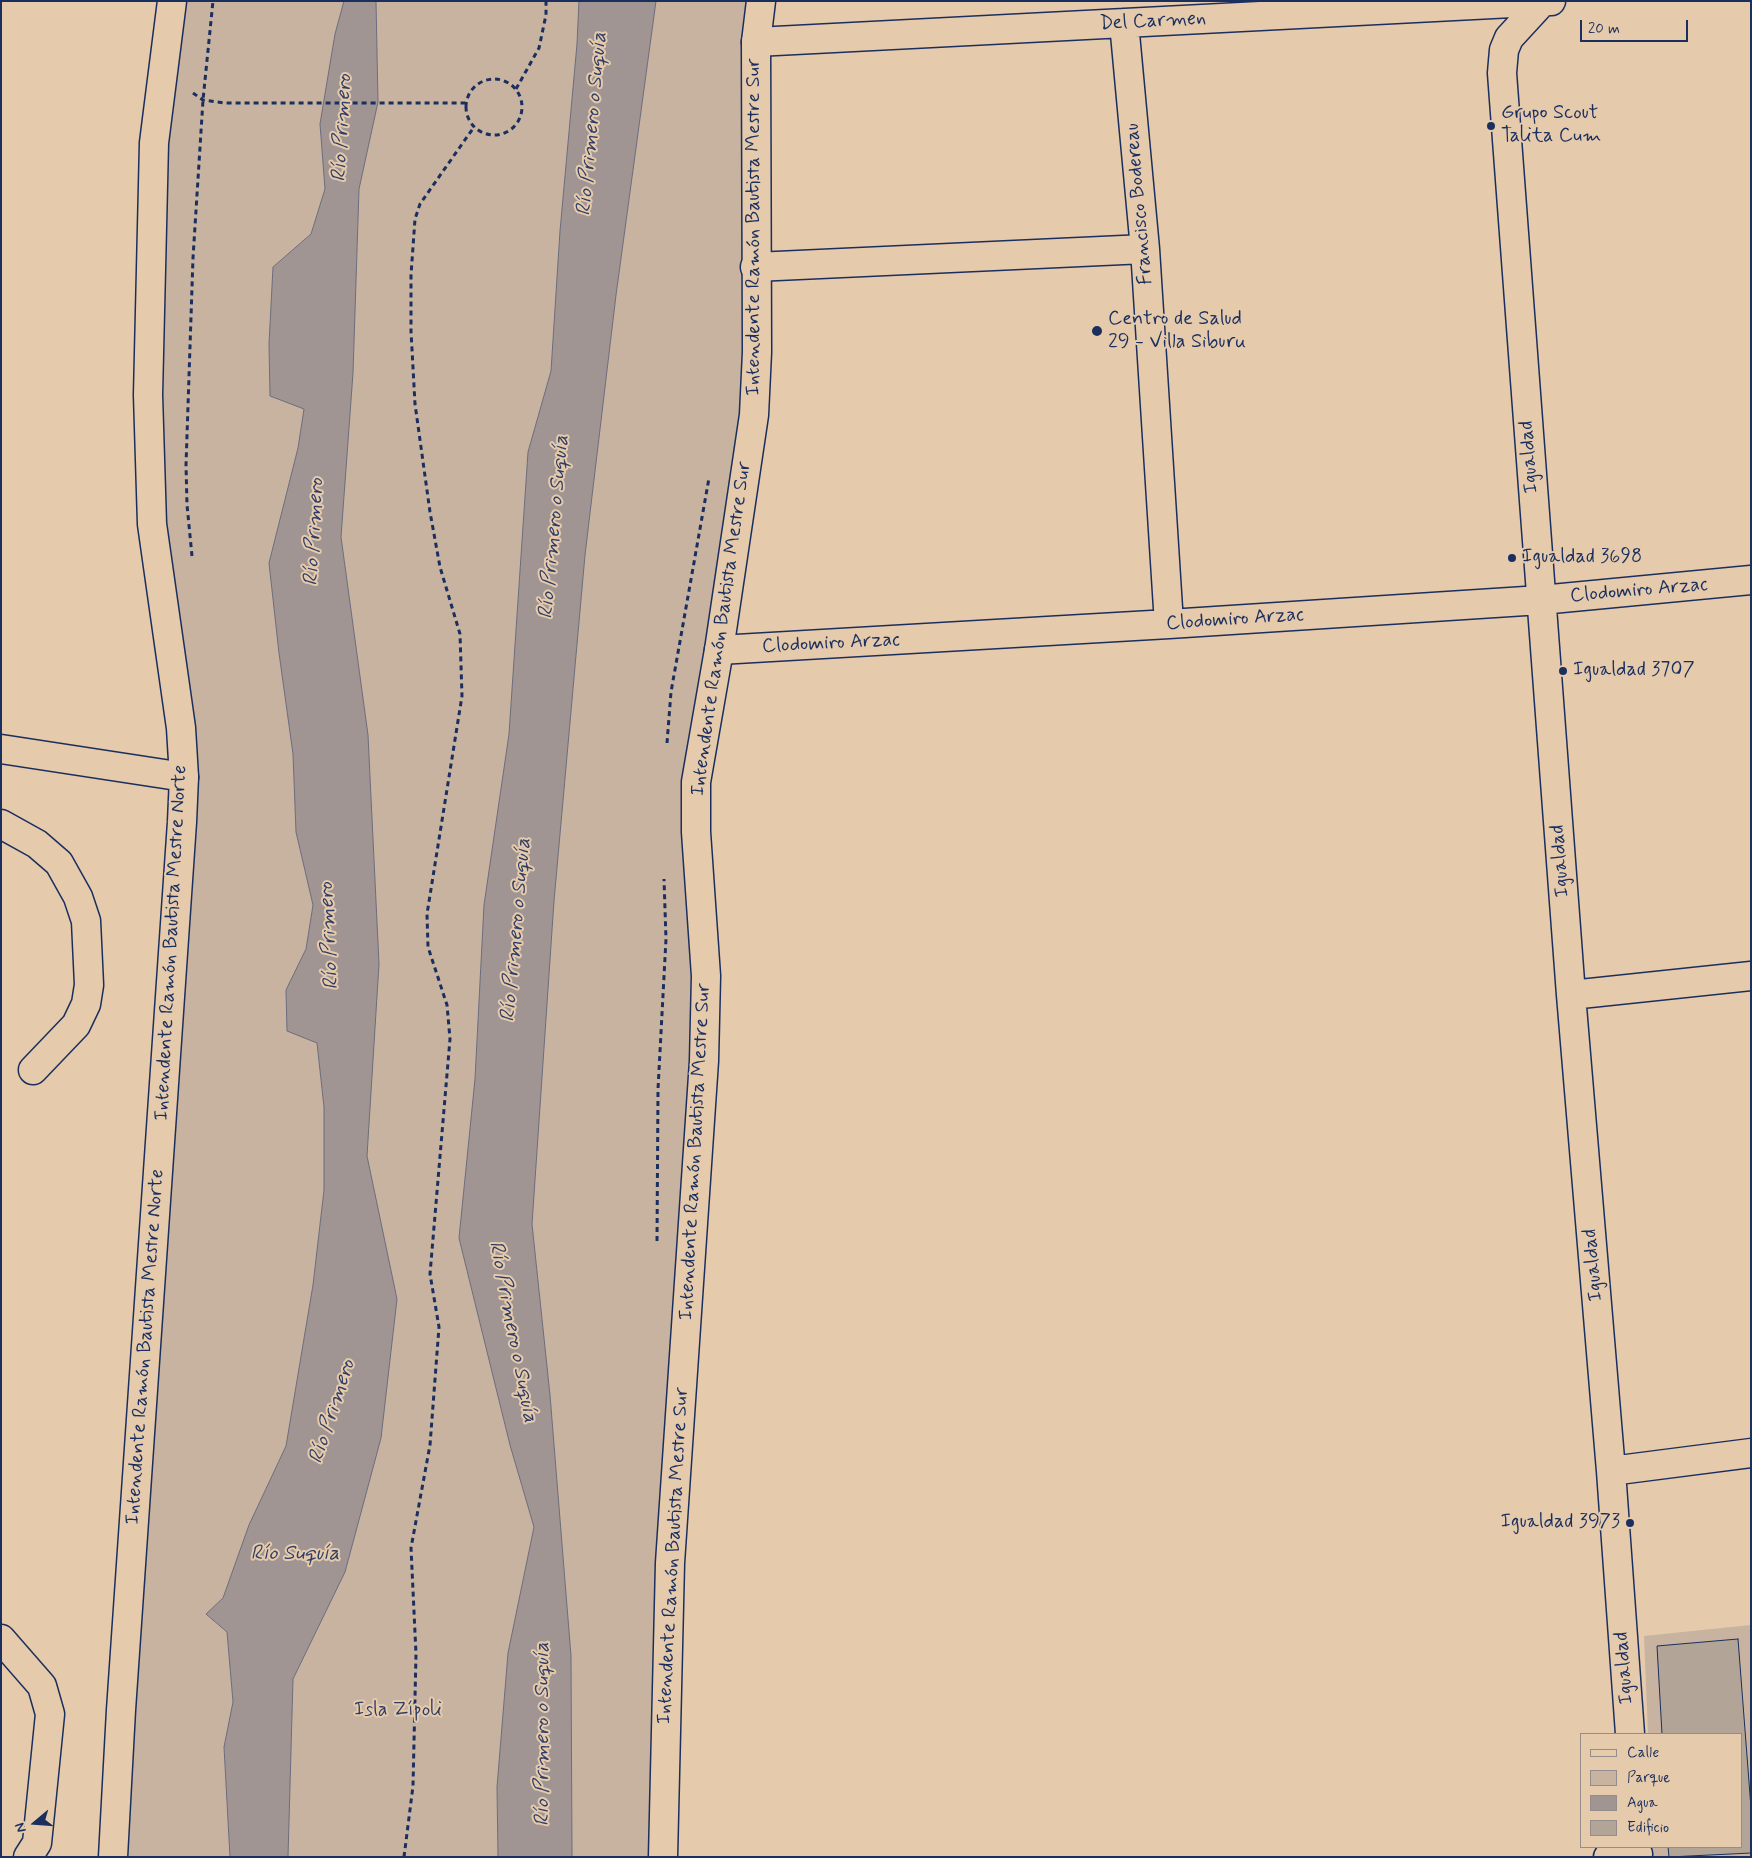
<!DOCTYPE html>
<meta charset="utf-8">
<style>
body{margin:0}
#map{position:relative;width:1752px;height:1858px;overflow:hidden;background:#e5caac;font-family:Mynerve,sans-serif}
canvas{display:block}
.frame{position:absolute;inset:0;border:2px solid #1b2f5e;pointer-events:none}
.legend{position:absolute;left:1580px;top:1733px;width:162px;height:115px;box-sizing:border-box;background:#e5caac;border:1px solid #948c8d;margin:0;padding:6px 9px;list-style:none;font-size:15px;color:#1b2f5e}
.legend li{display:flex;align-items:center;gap:10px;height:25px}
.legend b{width:25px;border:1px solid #948c8d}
.north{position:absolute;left:10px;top:1798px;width:50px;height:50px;-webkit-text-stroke:4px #e5caac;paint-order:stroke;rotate:252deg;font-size:14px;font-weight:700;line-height:20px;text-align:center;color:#1b2f5e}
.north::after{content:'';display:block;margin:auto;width:18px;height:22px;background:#1b2f5e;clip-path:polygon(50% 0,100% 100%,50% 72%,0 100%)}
.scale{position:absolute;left:1580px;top:20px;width:108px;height:22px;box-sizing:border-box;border:2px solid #1b2f5e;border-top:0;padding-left:6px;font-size:15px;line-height:18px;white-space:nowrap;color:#1b2f5e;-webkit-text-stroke:4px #e5caac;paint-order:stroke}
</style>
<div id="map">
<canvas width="1752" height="1858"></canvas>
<div class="frame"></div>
<ul class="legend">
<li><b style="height:6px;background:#e5caac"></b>Calle</li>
<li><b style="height:14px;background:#c8b3a0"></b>Parque</li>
<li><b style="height:14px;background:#a09592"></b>Agua</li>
<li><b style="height:14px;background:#b3a498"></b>Edificio</li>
</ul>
<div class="north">N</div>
<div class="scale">20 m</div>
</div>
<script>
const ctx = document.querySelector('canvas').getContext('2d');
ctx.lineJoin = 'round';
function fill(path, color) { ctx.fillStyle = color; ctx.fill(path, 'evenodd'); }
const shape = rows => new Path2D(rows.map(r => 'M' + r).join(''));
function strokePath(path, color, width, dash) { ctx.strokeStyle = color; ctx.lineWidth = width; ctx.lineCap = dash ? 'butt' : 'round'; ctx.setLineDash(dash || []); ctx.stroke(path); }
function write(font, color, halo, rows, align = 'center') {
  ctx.font = font + ' Mynerve,sans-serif'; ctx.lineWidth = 4; ctx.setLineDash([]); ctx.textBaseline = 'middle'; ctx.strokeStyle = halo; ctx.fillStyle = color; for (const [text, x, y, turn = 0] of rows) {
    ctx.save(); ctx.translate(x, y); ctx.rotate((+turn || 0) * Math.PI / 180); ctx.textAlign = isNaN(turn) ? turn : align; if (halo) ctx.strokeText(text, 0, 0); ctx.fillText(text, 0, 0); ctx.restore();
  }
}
fill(shape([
 [172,1,344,1,335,34,320,124,325,189,311,234,273,267,269,344,270,396,304,409,298,448,269,563,279,653,293,754,296,832,313,905,306,949,286,991,287,1031,317,1043,324,1107,324,1190,313,1285,286,1446,249,1525,223,1598,206,1614,227,1632,233,1702,224,1747,230,1857,113,1857,182,822,152,524],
 [376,1,579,1,577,44,560,231,551,371,528,452,509,734,484,905,475,1079,459,1238,510,1445,534,1527,508,1653,497,1787,498,1857,288,1857,293,1679,345,1572,381,1437,397,1299,367,1156,379,964,368,735,341,537,353,373,359,189,378,102],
 [656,1,761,1,757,352,703,738,706,976,663,1857,572,1857,571,1656,550,1395,532,1224,554,901,585,555,616,295],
 [1751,1625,1751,1857,1652,1857,1651,1847,1741,1847,1741,1734,1648,1734,1644,1636]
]), '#c8b3a0');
const water = shape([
 [344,1,376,1,378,102,359,189,353,373,341,537,368,735,379,964,367,1156,397,1299,381,1438,345,1572,293,1679,288,1857,230,1857,224,1747,233,1702,227,1632,206,1614,223,1598,249,1525,286,1446,313,1285,324,1190,324,1107,317,1043,287,1031,286,990,306,949,313,905,296,832,293,754,279,653,269,563,298,448,304,409,270,396,269,344,273,267,311,234,325,189,320,124,335,34,344,1],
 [579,1,656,1,616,295,585,555,554,901,532,1224,550,1395,571,1656,572,1857,498,1857,497,1787,508,1653,534,1527,510,1445,459,1238,475,1079,484,905,509,734,528,452,551,371,560,231,577,44,579,1]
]);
fill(water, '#a09592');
strokePath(water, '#6b6c7d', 1);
const building = shape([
 [1738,1639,1751,1808,1751,1853,1669,1857,1668,1847,1741,1847,1741,1734,1662,1734,1657,1646,1738,1639]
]);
fill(building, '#b3a498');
strokePath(building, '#1b2f5e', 1);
const minor = shape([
 [1543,1,1509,38,1504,50,1502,73,1571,995,1611,1471,1630,1734],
 [1124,23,1145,249,1169,624],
 [756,42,1551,1],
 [755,267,1145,249],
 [719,650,1169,624,1541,600,1751,580],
 [1,749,184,777],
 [1,824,37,844,59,863,78,897,86,921,89,985,86,1004,76,1025,33,1070],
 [1571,995,1751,976],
 [1611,1471,1751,1453],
 [1,1639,42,1686,50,1714,37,1843,28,1857],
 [1608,1857,1638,1854]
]);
const major = shape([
 [113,1857,121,1710,182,822,184,777,181,728,152,524,148,395,154,143,172,1],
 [663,1857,670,1563,704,1061,706,976,696,832,696,782,719,650,754,415,757,352,756,42,761,1]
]);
strokePath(minor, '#1b2f5e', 31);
strokePath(major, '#1b2f5e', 31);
strokePath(shape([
 '466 107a28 28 0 1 1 56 0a28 28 0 1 1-56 0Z',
 [516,89,539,48,546,15,546,1],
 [193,93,203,100,225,103,466,103],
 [192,556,187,505,186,465,193,258,203,100,213,1],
 [667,743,671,692,709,478],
 [657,1241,658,1089,666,939,664,879],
 [404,1857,413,1786,416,1654,411,1548,430,1445,439,1327,430,1274,450,1039,447,1005,428,947,427,914,462,696,460,634,440,567,430,512,415,404,411,331,411,275,415,219,420,204,474,127]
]), '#1b2f5e', 3, [5, 4]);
strokePath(minor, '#e5caac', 28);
strokePath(major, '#e5caac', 28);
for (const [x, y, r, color] of [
 [1491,126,5,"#1b2f5e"],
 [1097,331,6,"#1b2f5e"],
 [1512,558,5,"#1b2f5e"],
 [1563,671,5,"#1b2f5e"],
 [1630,1523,5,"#1b2f5e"]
]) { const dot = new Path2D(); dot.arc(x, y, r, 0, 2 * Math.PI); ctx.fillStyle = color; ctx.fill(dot); strokePath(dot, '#e5caac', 2); }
write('20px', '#1b2f5e', '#e5caac', [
 ["Del Carmen",1153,22,-3],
 ["Francisco Bodereau",1140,204,-95],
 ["Intendente Ramón Bautista Mestre Sur",755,227,-90],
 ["Igualdad",1530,457,-94],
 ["Clodomiro Arzac",1639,591,-5],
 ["Clodomiro Arzac",1235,620,-4],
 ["Intendente Ramón Bautista Mestre Sur",722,629,-82],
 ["Clodomiro Arzac",831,644,-3],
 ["Igualdad",1561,861,-94],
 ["Intendente Ramón Bautista Mestre Norte",172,943,-87],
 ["Intendente Ramón Bautista Mestre Sur",696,1152,-87],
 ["Igualdad",1594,1265,-95],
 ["Intendente Ramón Bautista Mestre Norte",146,1347,-86],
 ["Intendente Ramón Bautista Mestre Sur",674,1556,-87],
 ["Igualdad",1625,1668,-94]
]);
write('20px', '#1b2f5e', '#e5caac', [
 ["Grupo Scout",1501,114],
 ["Talita Cum",1501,137],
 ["Centro de Salud",1108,320],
 ["29 - Villa Siburu",1108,343],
 ["Igualdad 3698",1522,558],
 ["Igualdad 3707",1573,671],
 ["Igualdad 3973",1620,1523,"right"]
], 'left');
write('20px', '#2c3c65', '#e5caac', [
 ["Isla Zípoli",398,1711]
]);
write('italic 21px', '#2f3e66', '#e5caac', [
 ["Río Primero o Suquía",593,124,-85],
 ["Río Primero",343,128,-87],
 ["Río Primero o Suquía",555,527,-85],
 ["Río Primero",315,532,-87],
 ["Río Primero o Suquía",517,930,-85],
 ["Río Primero",330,936,-93],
 ["Río Primero o Suquía",512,1332,79],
 ["Río Primero",333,1412,-72],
 ["Río Suquía",295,1555],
 ["Río Primero o Suquía",544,1734,-90]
]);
</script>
